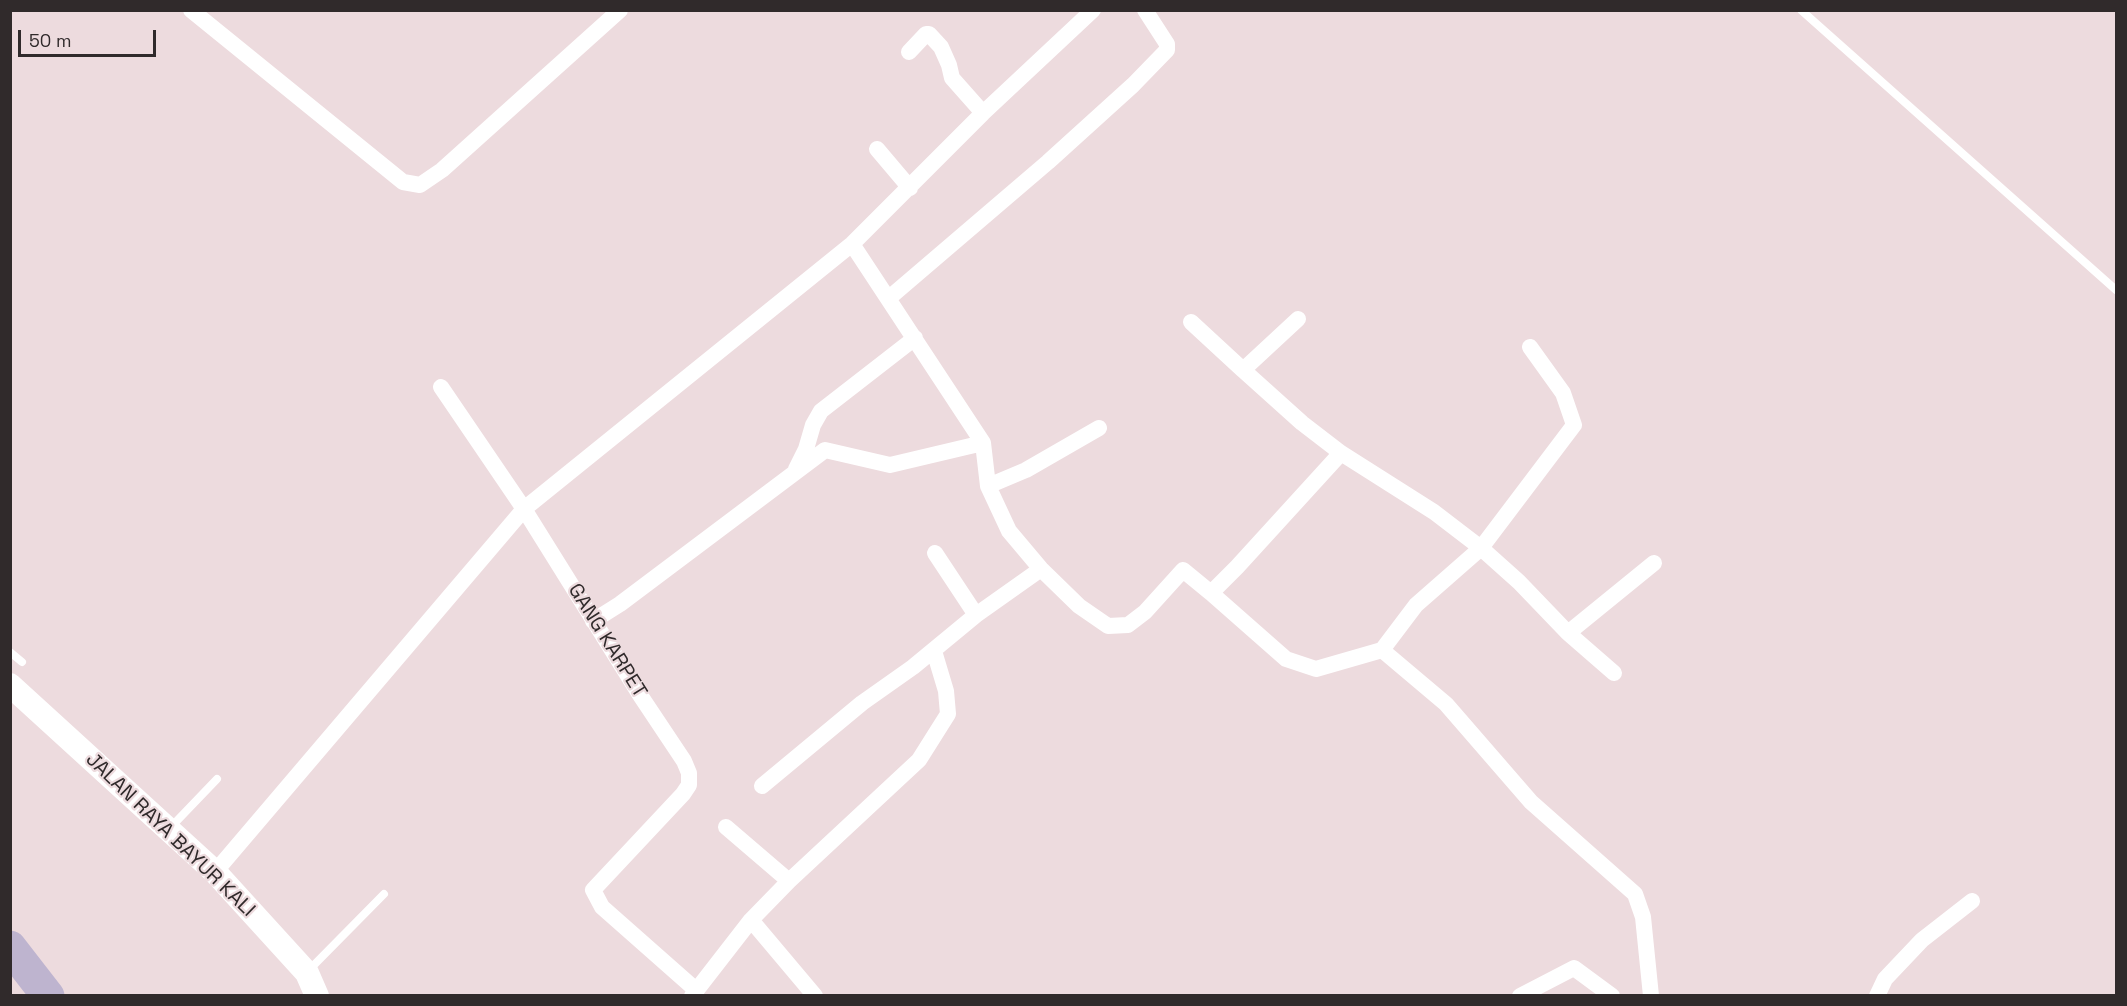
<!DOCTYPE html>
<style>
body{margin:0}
#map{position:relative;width:2127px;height:1006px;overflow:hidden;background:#eddbde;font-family:"Space Grotesk",sans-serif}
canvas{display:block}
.frame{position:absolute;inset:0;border:12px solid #302a2b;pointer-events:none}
.scale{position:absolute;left:18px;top:30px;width:138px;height:27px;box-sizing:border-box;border:3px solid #302a2b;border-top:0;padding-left:8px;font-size:18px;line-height:21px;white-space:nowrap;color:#302a2b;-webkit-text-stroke:4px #eddbde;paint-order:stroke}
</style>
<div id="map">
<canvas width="2127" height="1006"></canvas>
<div class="frame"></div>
<div class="scale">50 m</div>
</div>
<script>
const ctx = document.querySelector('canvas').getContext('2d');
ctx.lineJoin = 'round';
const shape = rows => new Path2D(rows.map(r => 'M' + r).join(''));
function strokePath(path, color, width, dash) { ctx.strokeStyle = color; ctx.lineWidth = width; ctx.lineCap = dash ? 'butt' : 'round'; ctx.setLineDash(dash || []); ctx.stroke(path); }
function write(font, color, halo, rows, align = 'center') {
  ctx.font = font + ' "Space Grotesk",sans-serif'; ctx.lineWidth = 4.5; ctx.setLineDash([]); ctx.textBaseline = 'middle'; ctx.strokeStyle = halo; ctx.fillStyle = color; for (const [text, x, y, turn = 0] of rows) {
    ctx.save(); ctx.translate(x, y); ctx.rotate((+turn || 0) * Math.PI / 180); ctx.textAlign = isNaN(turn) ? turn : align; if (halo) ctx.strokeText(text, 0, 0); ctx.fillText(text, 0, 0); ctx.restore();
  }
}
strokePath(shape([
 [10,947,48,996]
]), '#beb4cf', 33);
strokePath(shape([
 [1801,10,2116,290],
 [10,652,22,662],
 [170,828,217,779],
 [309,970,384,894]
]), '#fff', 8);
strokePath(shape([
 [191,10,403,182,420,185,442,170,620,10],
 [909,52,926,34,929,34,941,47,949,65,952,78,983,113],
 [877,149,910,188],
 [852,244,983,443,988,486,1009,531,1041,569,1079,606,1108,626,1128,625,1145,612,1183,570,1211,593,1286,659,1316,669,1382,650,1416,605,1481,548,1574,425,1563,393,1530,347],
 [889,298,1048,162,1133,85,1167,50,1167,44,1145,10],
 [1298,319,1243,370,1302,423,1341,453,1434,512,1481,548,1519,582,1568,633,1654,563],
 [1191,322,1243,370],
 [441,387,524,509,640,695,684,761,689,773,689,785,683,794,593,890,602,907,696,990],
 [796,469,806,449,813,425,821,411,915,338],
 [988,486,1026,470,1099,428],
 [935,553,976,615],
 [1211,593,1237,567,1341,453],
 [593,621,620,604,825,450,890,465,983,443],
 [1568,633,1614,673],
 [1382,650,1446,704,1531,802,1635,894,1643,917,1651,996],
 [762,786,862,703,913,667,976,615,1041,569],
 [726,827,789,881],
 [215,872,524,509,852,244,983,113,1093,10],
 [751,920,815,996],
 [692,996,751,920,789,881,919,760,948,714,946,691,934,651],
 [1520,996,1574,968,1612,996],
 [1877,996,1885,979,1922,940,1972,901]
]), '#fff', 16);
strokePath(shape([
 [10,685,215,872,307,973,317,996]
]), '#fff', 24);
write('20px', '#302a2b', '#eddbde', [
 ["GANG KARPET",607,641,58],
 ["JALAN RAYA BAYUR KALI",170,835,44]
]);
</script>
